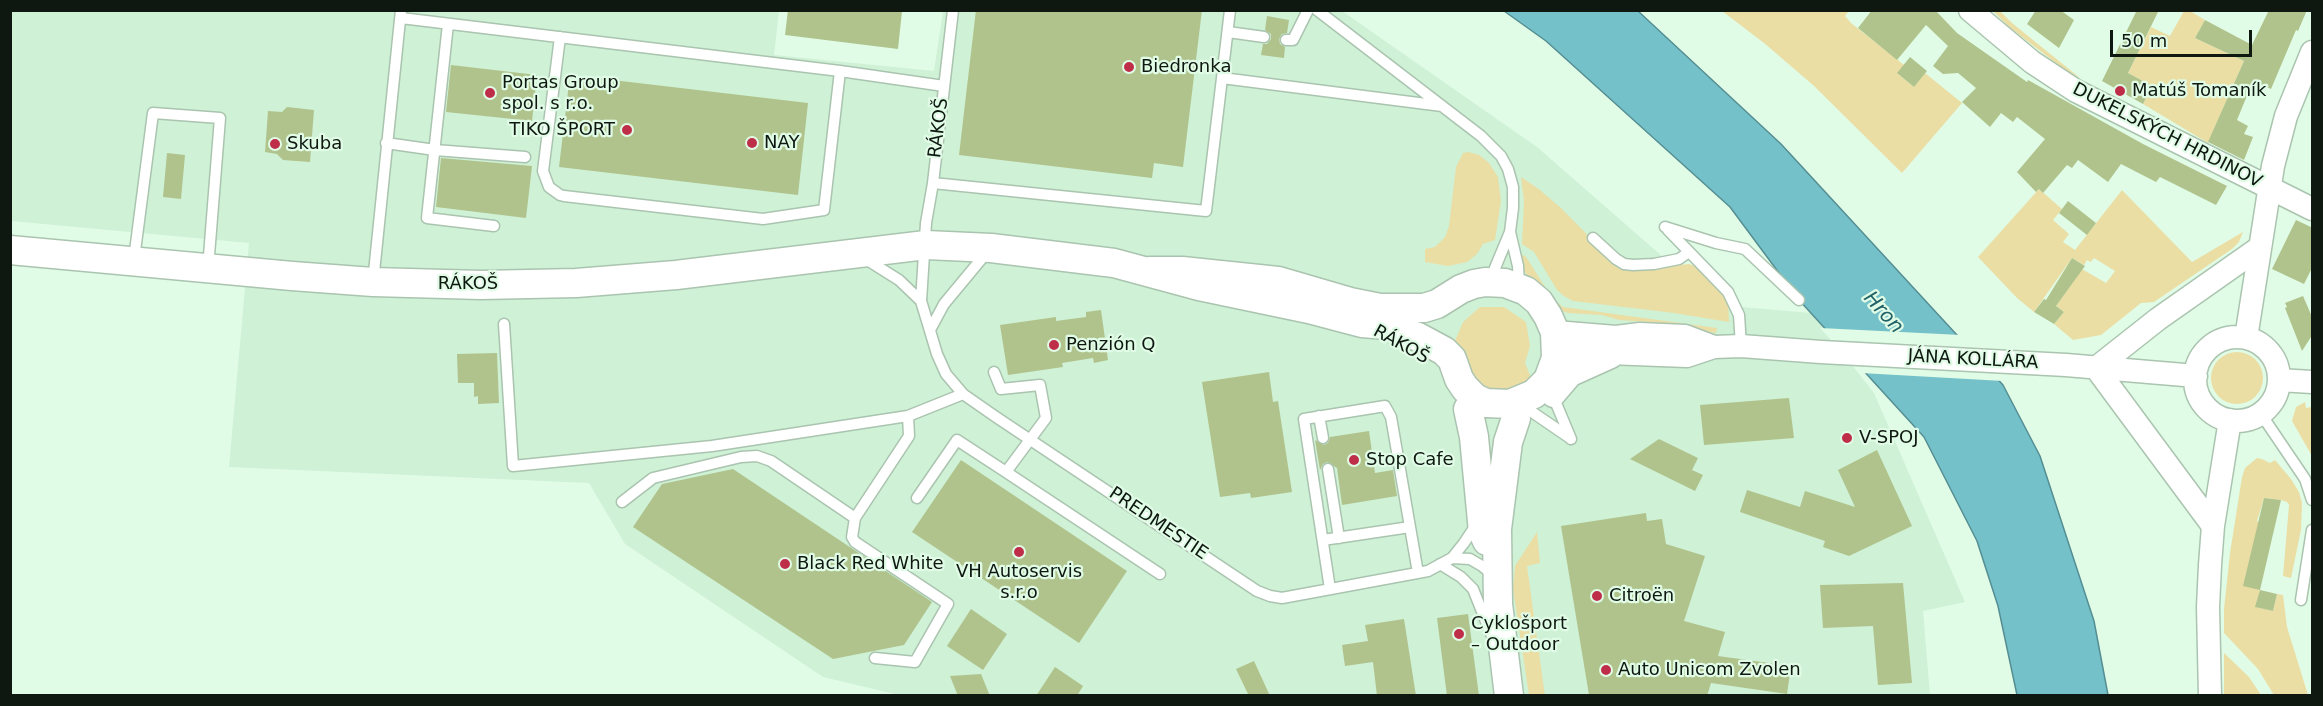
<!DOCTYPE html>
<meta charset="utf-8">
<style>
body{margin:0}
#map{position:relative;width:2323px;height:706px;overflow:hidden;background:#e1fce6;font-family:"DejaVu Sans",sans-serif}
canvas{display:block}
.frame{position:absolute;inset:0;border:12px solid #0e1710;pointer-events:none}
.scale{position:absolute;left:2110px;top:30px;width:142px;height:27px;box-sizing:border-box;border:3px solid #0e1710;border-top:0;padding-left:8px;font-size:18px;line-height:21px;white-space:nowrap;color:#0e1710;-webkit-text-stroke:4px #e1fce6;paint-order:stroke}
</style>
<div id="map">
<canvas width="2323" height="706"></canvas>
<div class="frame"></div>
<div class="scale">50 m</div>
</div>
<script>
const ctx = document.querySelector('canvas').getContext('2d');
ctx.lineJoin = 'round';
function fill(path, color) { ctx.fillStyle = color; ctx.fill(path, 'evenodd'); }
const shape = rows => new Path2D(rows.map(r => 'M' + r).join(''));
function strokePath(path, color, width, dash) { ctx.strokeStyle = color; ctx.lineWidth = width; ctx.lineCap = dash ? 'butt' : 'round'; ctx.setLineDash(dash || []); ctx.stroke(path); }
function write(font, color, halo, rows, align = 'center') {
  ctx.font = font + ' "DejaVu Sans",sans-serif'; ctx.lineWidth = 4.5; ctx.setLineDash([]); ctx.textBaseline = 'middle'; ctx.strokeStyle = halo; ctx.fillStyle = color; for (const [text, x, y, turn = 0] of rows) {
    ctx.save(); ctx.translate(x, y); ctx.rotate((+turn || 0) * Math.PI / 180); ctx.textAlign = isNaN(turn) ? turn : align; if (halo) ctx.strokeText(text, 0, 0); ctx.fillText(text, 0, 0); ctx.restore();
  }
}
fill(shape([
 [10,11,779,11,774,55,934,71,943,11,1342,11,1537,147,1718,305,1811,313,1874,393,1965,602,1923,611,1930,695,903,696,823,677,625,544,589,483,229,467,249,243,11,221]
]), '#cff1d6');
fill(shape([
 [1722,11,1849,11,1845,16,1851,23,1904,65,1898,74,1914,87,1925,73,1962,103,1902,173,1813,85,1764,43],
 [1993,11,2000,11,2012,23,2080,78,2065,70,2009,27],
 [2184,11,2190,11,2205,20,2195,38,2244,61,2208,143,2143,104,2152,86,2128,73,2151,27,2170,36],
 [1469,152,1479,155,1489,163,1498,177,1501,201,1495,240,1483,244,1477,254,1467,262,1448,266,1425,262,1425,249,1435,247,1445,237,1449,226,1456,167,1463,153],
 [1521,177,1540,190,1561,208,1617,265,1632,270,1689,264,1695,266,1728,301,1729,322,1674,313,1573,301,1564,296,1557,290,1534,252,1522,244,1524,201],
 [2039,189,2062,209,2053,220,2069,234,2063,242,2075,250,2122,190,2192,262,2243,232,2239,242,2232,249,2154,302,2141,303,2101,335,2073,340,2054,324,2064,312,2056,306,2082,269,2106,283,2115,271,2094,258,2091,262,2087,260,2084,265,2072,258,2034,312,2017,298,1978,257],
 [1521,254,1526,257,1552,298,1563,307,1717,328,1716,333,1663,323,1619,320,1602,315,1568,313,1556,309,1532,285,1523,268],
 [1480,307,1504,307,1526,322,1530,346,1525,363,1532,380,1507,391,1486,388,1470,375,1463,348,1454,343,1463,322],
 '2211 378a26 26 0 1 1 52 0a26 26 0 1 1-52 0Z',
 [2305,402,2306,408,2312,407,2312,456,2292,421,2296,407],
 [2257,458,2262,459,2270,463,2275,460,2291,479,2299,492,2302,503,2301,530,2291,578,2283,576,2289,505,2287,502,2281,500,2264,498,2257,521,2259,522,2260,590,2256,607,2273,611,2277,594,2283,595,2287,627,2308,695,2274,695,2258,669,2224,633,2224,609,2230,553,2242,477,2245,468],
 [1537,532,1540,563,1527,566,1545,696,1529,695,1513,589,1515,566],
 [2224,653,2249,677,2261,695,2224,695]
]), '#eadea5');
const water = shape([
 [1504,11,1638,11,1781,144,2003,385,2040,456,2094,621,2108,695,2017,695,1998,606,1977,541,1924,437,1799,300,1730,207,1546,41,1504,11]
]);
fill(water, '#74c1ca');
strokePath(water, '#558e92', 1.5);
fill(shape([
 [1820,328,1961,335,2003,381,1861,373]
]), '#e1fce6');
fill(shape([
 [788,10,902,11,898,49,785,35],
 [976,10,1202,10,1183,167,1154,163,1152,178,959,155],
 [1872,10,1938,10,1937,12,1957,33,2027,82,2028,80,2143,144,2227,186,2216,205,2160,177,2156,182,2121,164,2108,182,2078,160,2072,168,2067,165,2043,193,2039,189,2036,192,2017,172,2045,139,2017,117,2013,122,2001,113,1990,127,1962,102,1976,88,1958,73,1943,74,1933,66,1948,46,1926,25,1897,60,1858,28],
 [2036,10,2060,10,2074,20,2059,48,2027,24],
 [2137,10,2159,10,2128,73,2152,86,2143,104,2102,81],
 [2269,10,2307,10,2298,31,2296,30,2271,89,2253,81,2237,120,2248,126,2244,134,2253,137,2244,160,2208,142,2244,61,2195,38,2205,20,2252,45],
 [1267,16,1289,20,1287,33,1282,34,1279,39,1280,44,1285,47,1284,58,1261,55,1263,44,1267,44,1271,39,1271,34,1265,30],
 [1910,57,1927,71,1914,87,1897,73],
 [451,65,537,75,532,121,446,112],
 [570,75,808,103,798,195,559,167],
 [287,107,314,110,310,162,283,160,277,154,265,152,268,111,282,112],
 [167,153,185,155,181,199,163,197],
 [441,158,532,166,526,218,436,207],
 [2068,201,2096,223,2087,235,2059,213],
 [2296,220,2313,228,2313,266,2304,284,2272,269],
 [2072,258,2085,266,2056,306,2064,312,2054,324,2034,312,2044,299,2046,300],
 [2303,296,2313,319,2313,334,2302,351,2285,308,2287,307,2285,303],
 [1101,310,1108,360,1094,363,1093,358,1062,363,1063,367,1008,375,1000,325,1056,317,1056,321,1086,317,1086,312],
 [497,353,499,403,478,404,478,396,474,397,474,383,458,383,457,354],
 [1269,372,1273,402,1278,401,1292,492,1251,498,1250,493,1220,497,1202,382],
 [1789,398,1794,438,1704,445,1700,405],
 [1369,431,1375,473,1393,470,1397,496,1342,505,1337,468,1327,462,1323,464,1320,470,1315,440,1324,445,1328,443,1330,437],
 [1659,439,1698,458,1692,470,1703,475,1695,491,1630,459],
 [1877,450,1912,526,1849,556,1823,547,1825,541,1740,512,1747,490,1800,507,1805,491,1855,507,1838,470],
 [961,460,1127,571,1079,643,912,532],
 [733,469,932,602,904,645,833,659,633,527,662,484],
 [2264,498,2281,500,2260,590,2243,586],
 [1646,513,1647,521,1662,519,1666,544,1705,556,1684,621,1725,632,1718,656,1791,666,1787,694,1711,683,1707,696,1589,695,1561,526],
 [1903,583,1912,683,1878,685,1873,626,1823,628,1820,585],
 [2260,590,2277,594,2273,611,2255,607],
 [971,609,1007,634,983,670,947,646],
 [1468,614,1479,696,1447,696,1437,618],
 [1404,619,1416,696,1377,696,1373,662,1345,666,1342,645,1368,641,1365,625],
 [1254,661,1270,696,1249,696,1236,669],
 [1055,667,1083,686,1077,696,1036,696],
 [981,674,990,696,958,696,950,676]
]), '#b0c38c');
const service = shape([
 [953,10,933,183,926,223,921,301,937,354,946,374,963,394,996,417,1257,591,1270,596,1282,598,1428,571,1452,558,1464,543,1476,525],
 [1317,10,1481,136,1501,156,1508,169,1513,187,1513,208,1510,232,1490,280],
 [401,18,840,71,944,86],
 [448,24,427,218,494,226],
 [1228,32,1264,37],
 [560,37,543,171,549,187,560,195,564,196,763,219,824,210,840,71],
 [1286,40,1293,40,1308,10],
 [1222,78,1230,10],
 [386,143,435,150,525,157],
 [933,183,1206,211,1222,78,1442,106],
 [1665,227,1716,243,1745,249,1799,300],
 [1668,230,1728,292,1739,315,1741,346],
 [1510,232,1518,266,1519,285],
 [1593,238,1616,259,1624,264,1633,265,1654,264,1679,259,1689,252],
 [864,258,899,280,921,301],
 [134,259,153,113,220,118,208,268],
 [373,282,401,10],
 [504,324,513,466,712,446,908,416,963,394],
 [930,330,944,304,988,251],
 [1553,396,1571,439],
 [1532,412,1570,438],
 [2261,414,2305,479,2312,500],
 [1319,416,1323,438],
 [1328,469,1339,538],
 [1006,472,1160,574],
 [917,498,957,440,1006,472,1046,418,1040,385,1001,389,994,372],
 [622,502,653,478,741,457,757,456,771,461,855,518],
 [1323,540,1410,527,1418,573],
 [1452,558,1470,559,1482,566,1493,575],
 [1440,564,1461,577,1473,589,1491,634],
 [1330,589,1304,419,1385,406,1391,417,1410,527],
 [2301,600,2312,530],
 [875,658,915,662,948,604,855,542,852,537,855,518,909,436,908,416]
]);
const minor = shape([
 [1970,10,2032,62,2076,91,2312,209],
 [1555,332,1616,337,1640,334,1685,336,1714,347],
 '2195 379a42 42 0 1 1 84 0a42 42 0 1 1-84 0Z',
 [2246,338,2273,166,2286,116,2312,52],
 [1555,363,1568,355,1581,352,1687,356,1714,347,1741,346,1821,352,2066,365,2196,376],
 [2096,368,2158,319,2259,248],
 [2096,368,2213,526],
 [2279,380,2312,382],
 [1553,396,1571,375,1611,357],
 [2210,696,2208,607,2210,565,2213,526,2230,420]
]);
const tertiary = shape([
 [10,250,292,276,373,282,481,285,576,283,676,275,926,245,991,248,1114,263,1199,286,1309,309,1362,323,1387,325,1418,337,1444,351,1452,359,1459,379,1465,388,1475,398,1486,403,1510,404,1534,394,1548,380,1556,358,1555,332,1548,316,1539,302,1526,291,1505,283,1485,282,1474,284,1461,289,1437,304,1424,308,1380,308,1350,302,1278,281,1182,271,1150,271],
 [1468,409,1474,437,1483,532,1487,541],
 [1509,696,1498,604,1497,529,1508,442,1516,418]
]);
strokePath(service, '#aac4af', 13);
strokePath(minor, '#aac4af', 25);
strokePath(tertiary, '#aac4af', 31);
strokePath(service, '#fff', 10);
strokePath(minor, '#fff', 22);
strokePath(tertiary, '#fff', 28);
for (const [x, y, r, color] of [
 [1129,67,6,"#be2e49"],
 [2120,91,6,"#be2e49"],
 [490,93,6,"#be2e49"],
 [627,130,6,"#be2e49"],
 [752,143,6,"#be2e49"],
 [275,144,6,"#be2e49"],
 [1054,345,6,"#be2e49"],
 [1847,438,6,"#be2e49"],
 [1354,460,6,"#be2e49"],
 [1019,552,6,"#be2e49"],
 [785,564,6,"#be2e49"],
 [1597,596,6,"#be2e49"],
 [1459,634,6,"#be2e49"],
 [1606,670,6,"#be2e49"]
]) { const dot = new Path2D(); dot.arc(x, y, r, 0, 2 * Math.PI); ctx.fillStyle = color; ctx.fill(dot); strokePath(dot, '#e1fce6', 2); }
write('18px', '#0e1710', '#e1fce6', [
 ["Biedronka",1141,67],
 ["Portas Group",502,83],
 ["spol. s r.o.",502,104],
 ["Matúš Tomaník",2132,91],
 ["TIKO ŠPORT",615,130,"right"],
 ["NAY",764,143],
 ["Skuba",287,144],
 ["Penzión Q",1066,345],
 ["V-SPOJ",1859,438],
 ["Stop Cafe",1366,460],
 ["Black Red White",797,564],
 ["VH Autoservis",1019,572,"center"],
 ["s.r.o",1019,593,"center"],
 ["Citroën",1609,596],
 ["Cyklošport",1471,624],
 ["– Outdoor",1471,645],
 ["Auto Unicom Zvolen",1618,670]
], 'left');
write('18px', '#0e1710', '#e1fce6', [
 ["RÁKOŠ",939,128,-83],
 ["DUKELSKÝCH HRDINOV",2167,136,27],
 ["RÁKOŠ",468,284],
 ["RÁKOŠ",1401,345,29],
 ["JÁNA KOLLÁRA",1973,360,3],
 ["PREDMESTIE",1158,524,34]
]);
write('italic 20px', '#206167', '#e1fce6', [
 ["Hron",1883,313,48]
]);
</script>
